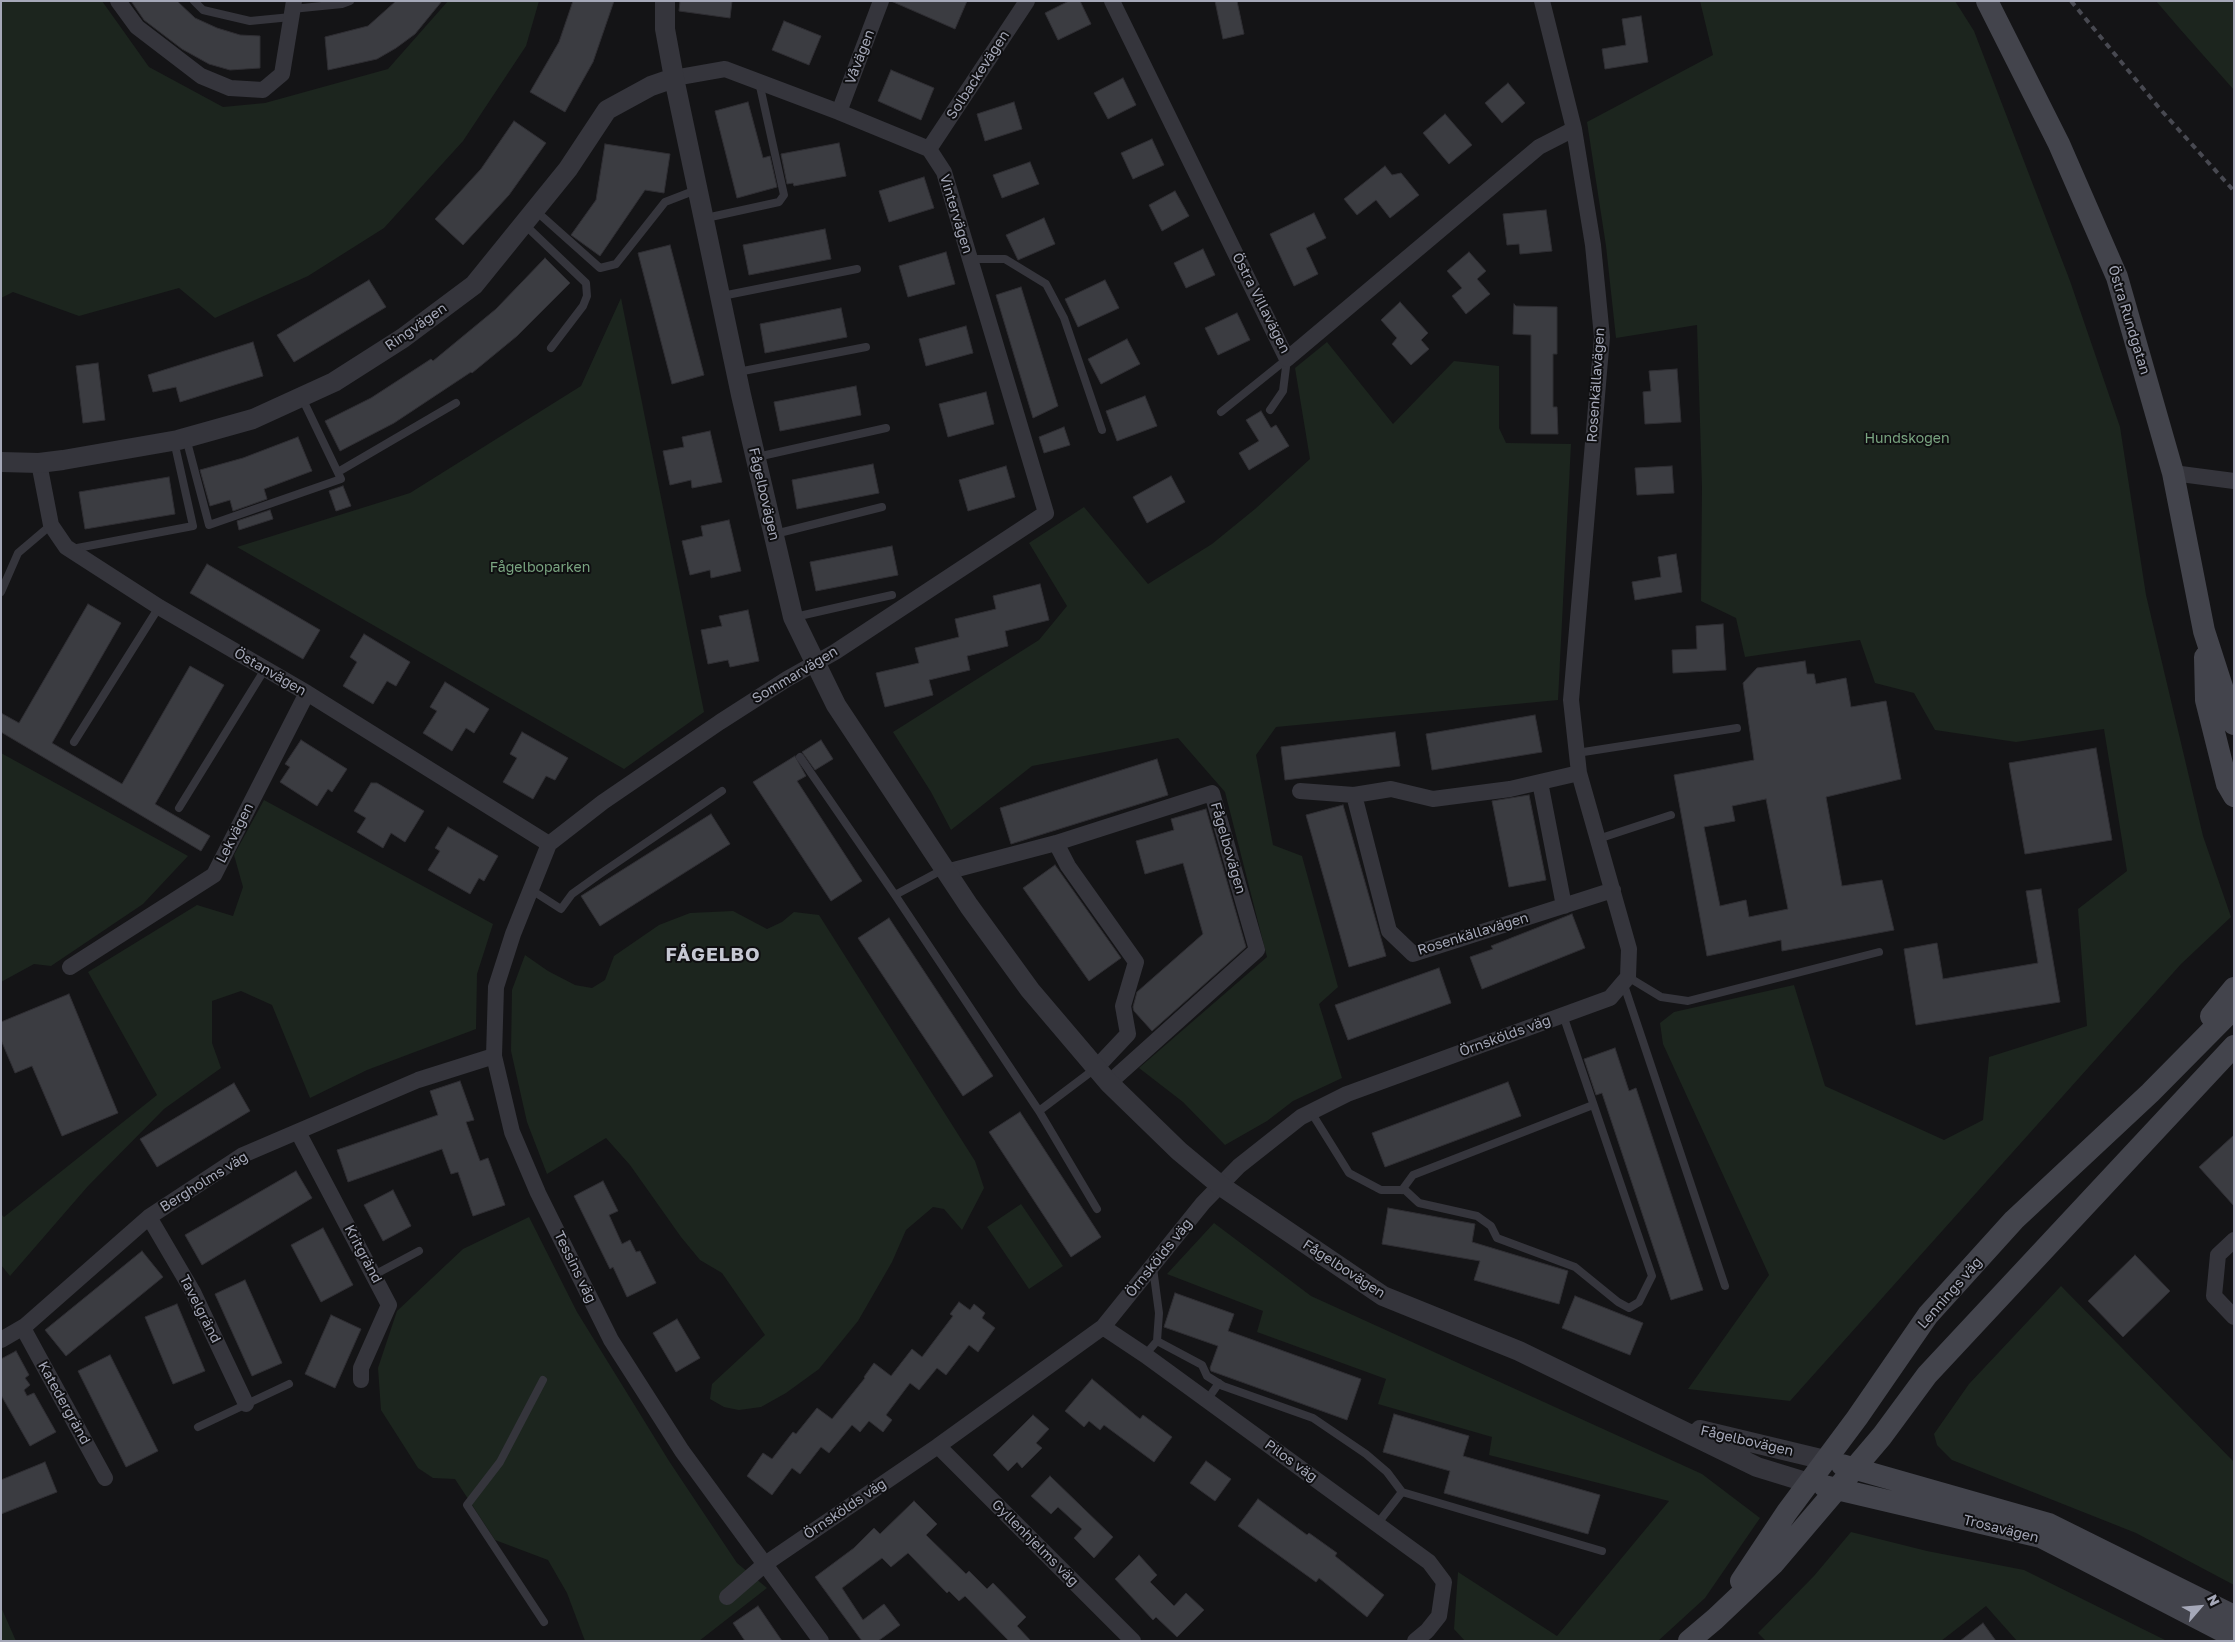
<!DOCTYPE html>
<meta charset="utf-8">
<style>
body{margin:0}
#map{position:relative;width:2235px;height:1642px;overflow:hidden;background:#141416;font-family:"Golos Text",sans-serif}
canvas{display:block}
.frame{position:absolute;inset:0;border:2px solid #a5a8b8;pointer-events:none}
.north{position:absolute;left:2175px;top:1582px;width:50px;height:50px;-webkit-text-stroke:4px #0f0f11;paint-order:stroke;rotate:63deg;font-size:14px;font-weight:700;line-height:20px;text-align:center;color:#a5a8b8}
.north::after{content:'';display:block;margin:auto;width:18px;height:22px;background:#a5a8b8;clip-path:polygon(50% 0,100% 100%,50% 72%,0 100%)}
</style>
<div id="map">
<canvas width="2235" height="1642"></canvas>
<div class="frame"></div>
<div class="north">N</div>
</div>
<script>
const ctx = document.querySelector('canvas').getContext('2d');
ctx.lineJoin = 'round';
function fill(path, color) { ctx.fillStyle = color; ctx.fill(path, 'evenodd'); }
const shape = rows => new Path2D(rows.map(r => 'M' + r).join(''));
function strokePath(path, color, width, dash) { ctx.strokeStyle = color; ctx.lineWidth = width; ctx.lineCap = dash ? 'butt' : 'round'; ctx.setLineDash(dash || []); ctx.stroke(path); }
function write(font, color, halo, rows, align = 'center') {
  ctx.font = font + ' "Golos Text",sans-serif'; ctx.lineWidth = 4; ctx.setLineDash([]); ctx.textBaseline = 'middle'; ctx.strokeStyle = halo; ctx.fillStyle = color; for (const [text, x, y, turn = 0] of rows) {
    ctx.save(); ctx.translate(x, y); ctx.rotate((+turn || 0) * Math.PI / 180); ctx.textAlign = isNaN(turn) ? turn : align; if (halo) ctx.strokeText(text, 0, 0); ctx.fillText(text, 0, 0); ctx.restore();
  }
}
fill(shape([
 [1,1,102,1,149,67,223,107,265,103,388,69,448,1,539,1,526,46,463,141,384,228,308,276,215,318,179,288,79,316,13,292,1,298],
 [1700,1,1955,1,1974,31,2070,281,2120,427,2146,595,2203,836,2231,917,2181,964,1790,1401,1688,1389,1769,1275,1663,1044,1660,1023,1674,1012,1794,985,1825,1086,1944,1140,1983,1120,1989,1057,2087,1026,2078,909,2127,871,2104,729,2016,742,1935,730,1914,693,1875,683,1860,640,1745,657,1736,618,1701,601,1702,487,1697,325,1616,338,1606,246,1587,122,1713,55],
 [2156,1,2234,1,2234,90,2180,29],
 [621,298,704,712,624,769,237,547,410,493,581,386],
 [1327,342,1393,424,1454,361,1499,366,1499,428,1506,443,1571,444,1558,700,1276,727,1256,755,1273,845,1302,856,1338,987,1319,1004,1342,1078,1293,1101,1267,1121,1225,1145,1183,1102,1139,1068,1267,957,1225,792,1178,738,1032,766,951,830,931,792,893,732,1039,640,1067,606,1029,543,1084,507,1148,584,1212,544,1255,509,1310,459,1295,368],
 [1,753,188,856,143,904,51,966,34,964,1,982],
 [264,800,493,924,477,974,476,1029,367,1070,310,1098,272,1005,241,991,212,1001,212,1043,221,1068,164,1109,88,1186,10,1276,1,1265,1,1214,4,1217,157,1095,88,972,197,905,233,916,243,887,234,855],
 [733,911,767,929,782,922,794,912,819,915,975,1161,984,1188,962,1230,944,1209,933,1207,906,1230,892,1262,858,1321,819,1369,786,1393,761,1407,739,1410,724,1407,710,1399,712,1384,765,1335,722,1273,700,1260,681,1237,630,1165,606,1138,547,1174,527,1122,511,1051,512,990,525,955,548,971,575,985,592,988,605,980,614,956,659,925,690,913],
 [1021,1204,1063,1266,1029,1289,987,1227],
 [529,1217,577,1312,669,1461,737,1563,767,1588,699,1641,585,1641,567,1593,548,1560,495,1540,455,1479,433,1478,418,1468,381,1410,378,1368,397,1311,463,1249],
 [1214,1223,1311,1296,1702,1474,1760,1518,1705,1598,1658,1641,1465,1641,1454,1629,1458,1572,1557,1636,1669,1501,1489,1455,1492,1437,1378,1404,1386,1379,1257,1332,1263,1311,1167,1274],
 [2061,1286,2234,1462,2234,1585,2136,1533,1952,1460,1937,1445,1934,1434,1969,1384],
 [1851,1532,1927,1551,2024,1570,2167,1641,2017,1641,1986,1606,1941,1641,1766,1641,1758,1633,1814,1576],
 [1,1607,16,1641,1,1641]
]), '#1c251e');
const building = shape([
 [131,1,177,1,195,18,217,28,240,35,260,36,260,68,230,70,209,64,182,49,144,20,131,1],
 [396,1,442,1,415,34,396,48,377,59,328,70,325,37,368,26,396,1],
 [573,1,614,1,593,62,565,112,530,92,559,42,573,1],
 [680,1,732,1,730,18,679,11,680,1],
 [891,1,967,1,955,29,891,1],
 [1069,1,1080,1,1091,24,1058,40,1045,13,1069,1],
 [1215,1,1237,1,1244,34,1223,39,1215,1],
 [1641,16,1648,62,1605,69,1602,49,1626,45,1622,19,1641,16],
 [784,21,821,36,809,65,772,50,784,21],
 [891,70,934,88,921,120,878,101,891,70],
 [1123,78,1136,105,1108,119,1094,93,1123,78],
 [1508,83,1525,103,1502,123,1485,103,1508,83],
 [748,102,763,158,770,156,777,187,737,198,715,111,748,102],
 [1014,102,1022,129,985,141,977,114,1014,102],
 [1445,114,1472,145,1449,164,1423,133,1445,114],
 [514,121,546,143,509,195,463,245,435,219,481,169,514,121],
 [1152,139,1164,165,1133,179,1121,153,1152,139],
 [839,143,846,176,794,186,793,183,787,184,781,154,839,143],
 [605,144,670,154,664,193,645,190,600,256,571,235,596,200,605,144],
 [1030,162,1039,184,1002,198,993,175,1030,162],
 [1385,166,1392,175,1401,173,1419,195,1390,218,1376,200,1357,215,1344,199,1385,166],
 [924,177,934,208,889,222,879,191,924,177],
 [1175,191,1189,216,1162,231,1149,205,1175,191],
 [1546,210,1552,251,1520,254,1519,244,1507,245,1503,214,1546,210],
 [1314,213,1326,238,1306,248,1318,274,1294,286,1270,234,1314,213],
 [1044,218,1055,244,1018,260,1006,235,1044,218],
 [825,229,831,259,749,275,743,245,825,229],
 [670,245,704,375,672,384,638,253,670,245],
 [1203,249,1215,275,1186,288,1174,263,1203,249],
 [946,252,955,284,908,297,899,266,946,252],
 [1469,252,1486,271,1477,279,1490,294,1466,314,1452,296,1462,288,1447,271,1469,252],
 [545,258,570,283,517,336,472,373,471,372,394,423,340,451,325,421,371,398,431,359,433,361,496,309,545,258],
 [369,280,386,307,294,362,277,335,369,280],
 [1105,280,1119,308,1078,327,1065,299,1105,280],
 [1021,287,1058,406,1033,418,996,295,1021,287],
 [1400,302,1428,333,1421,340,1429,349,1411,365,1392,344,1397,338,1381,320,1400,302],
 [1514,304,1516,306,1557,307,1557,354,1553,354,1553,407,1557,407,1558,434,1531,434,1531,335,1513,334,1514,304],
 [841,308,847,337,765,353,760,324,841,308],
 [1237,313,1250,340,1218,355,1205,328,1237,313],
 [966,326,973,353,926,366,919,339,966,326],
 [1127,339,1140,364,1101,384,1088,359,1127,339],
 [253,342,263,376,180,402,176,387,153,392,148,375,253,342],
 [98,363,105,420,83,423,76,366,98,363],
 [1677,369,1681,422,1645,424,1643,392,1651,391,1649,371,1677,369],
 [856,386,861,415,780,431,774,402,856,386],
 [986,392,994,424,948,437,939,404,986,392],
 [1145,396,1157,426,1117,441,1106,411,1145,396],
 [1261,411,1271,428,1276,425,1289,446,1249,470,1239,453,1259,441,1246,420,1261,411],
 [1064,427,1070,445,1044,453,1039,437,1064,427],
 [710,431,722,482,692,488,691,480,670,485,663,451,684,447,682,437,710,431],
 [298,437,312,471,264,489,267,499,233,511,230,500,210,506,200,470,243,458,298,437],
 [873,464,879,493,797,509,792,480,873,464],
 [1006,466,1015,497,968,511,959,480,1006,466],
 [1672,466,1674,493,1637,495,1635,468,1672,466],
 [1171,476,1185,502,1147,523,1133,497,1171,476],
 [169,477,175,514,85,529,79,492,169,477],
 [343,486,351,506,336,511,329,491,343,486],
 [270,510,273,519,239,530,237,521,270,510],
 [729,520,741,571,711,578,710,570,690,575,682,541,703,536,701,526,729,520],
 [892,546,898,575,816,591,810,562,892,546],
 [1676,554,1682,592,1635,600,1632,582,1661,577,1658,557,1676,554],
 [207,564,320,630,303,659,190,593,207,564],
 [1040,584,1049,620,1005,631,1008,646,967,656,970,670,929,680,933,695,885,707,876,673,919,663,915,648,959,637,955,619,996,609,993,596,1040,584],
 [88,604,121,623,52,743,122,784,190,666,224,685,155,804,210,836,201,851,1,732,1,713,19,723,88,604],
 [748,610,759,661,730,667,728,660,708,664,701,630,722,626,719,616,748,610],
 [1723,624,1726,670,1673,673,1672,650,1697,649,1696,626,1723,624],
 [364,634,410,662,396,686,387,681,373,704,343,686,357,662,350,657,364,634],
 [1805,661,1807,674,1814,674,1816,684,1846,678,1851,707,1886,701,1901,779,1826,797,1842,886,1882,880,1894,930,1782,951,1781,940,1707,956,1674,775,1754,760,1743,683,1757,668,1805,661],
 [1766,799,1788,909,1749,917,1746,900,1720,906,1704,827,1735,821,1732,806,1766,799],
 [445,682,489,709,474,733,466,728,452,751,423,733,437,711,430,707,445,682],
 [1535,715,1542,752,1432,770,1426,734,1535,715],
 [522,732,568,758,555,780,546,776,533,799,503,782,517,758,510,754,522,732],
 [1395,732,1400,766,1285,780,1281,747,1395,732],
 [301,740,347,769,332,792,328,789,317,806,280,782,290,767,285,764,301,740],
 [821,740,833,759,815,770,802,752,821,740],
 [2096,748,2112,840,2025,854,2009,763,2096,748],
 [795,756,806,776,797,781,862,881,831,901,753,782,795,756],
 [1157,759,1168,795,1011,844,1000,808,1157,759],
 [371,783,377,783,424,811,405,842,391,833,383,848,357,832,366,818,354,811,371,783],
 [1529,795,1546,880,1509,887,1492,801,1529,795],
 [1343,805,1386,956,1349,967,1306,815,1343,805],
 [1206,809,1246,947,1152,1031,1134,1011,1133,1007,1137,992,1203,934,1183,863,1145,874,1136,841,1174,830,1171,819,1206,809],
 [711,814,730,844,600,926,581,896,711,814],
 [448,827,498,856,484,881,479,878,470,894,428,870,440,851,435,848,448,827],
 [1055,865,1121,958,1089,981,1023,888,1055,865],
 [2041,889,2060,1002,1916,1025,1904,949,1937,943,1943,979,2038,963,2026,891,2041,889],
 [1572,914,1585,948,1482,989,1470,957,1493,949,1491,946,1572,914],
 [889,918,993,1076,963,1096,858,938,889,918],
 [1439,968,1451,1003,1348,1040,1335,1005,1439,968],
 [69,994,118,1113,62,1136,32,1066,15,1073,1,1040,1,1022,69,994],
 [1615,1048,1629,1091,1636,1088,1703,1290,1671,1300,1602,1093,1596,1095,1584,1059,1615,1048],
 [460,1081,474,1120,466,1122,480,1161,488,1158,505,1205,473,1216,458,1172,451,1174,442,1149,348,1182,337,1150,438,1115,430,1091,460,1081],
 [1508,1082,1521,1116,1385,1167,1372,1133,1508,1082],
 [234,1083,250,1111,157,1167,140,1139,234,1083],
 [1020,1112,1101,1237,1071,1257,989,1132,1020,1112],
 [2234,1135,2234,1206,2199,1167,2234,1135],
 [296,1171,312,1198,202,1265,185,1235,296,1171],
 [603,1181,618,1211,609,1215,622,1244,630,1240,636,1252,640,1251,656,1283,627,1297,613,1267,610,1269,574,1196,603,1181],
 [393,1190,411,1226,383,1241,364,1205,393,1190],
 [1388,1208,1475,1224,1472,1242,1568,1271,1559,1304,1474,1280,1480,1261,1382,1244,1388,1208],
 [323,1228,353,1285,321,1302,291,1245,323,1228],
 [142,1251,163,1277,66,1356,45,1330,142,1251],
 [2135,1255,2170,1291,2123,1337,2088,1301,2135,1255],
 [245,1280,282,1363,252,1376,215,1294,245,1280],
 [1175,1293,1234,1314,1228,1331,1361,1379,1347,1420,1211,1371,1210,1368,1218,1346,1164,1327,1175,1293],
 [1575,1296,1643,1323,1630,1355,1562,1328,1575,1296],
 [959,1302,970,1310,974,1304,985,1313,982,1318,995,1328,978,1352,969,1345,946,1375,937,1368,919,1390,910,1383,886,1415,892,1420,883,1432,869,1421,860,1432,852,1425,829,1453,821,1447,800,1474,792,1468,772,1495,747,1476,763,1453,772,1459,793,1432,796,1434,817,1408,832,1419,865,1378,864,1377,874,1363,891,1376,912,1349,922,1357,953,1316,950,1314,959,1302],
 [177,1304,205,1371,173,1384,145,1317,177,1304],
 [331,1315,361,1329,335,1388,305,1374,331,1315],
 [677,1319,700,1358,676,1372,653,1333,677,1319],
 [16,1351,29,1375,25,1378,30,1385,24,1390,27,1396,34,1393,56,1432,30,1446,1,1395,1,1359,16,1351],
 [110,1355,158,1451,126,1467,78,1371,110,1355],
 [1092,1379,1140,1419,1143,1415,1172,1437,1154,1462,1104,1425,1100,1430,1089,1421,1084,1427,1065,1411,1092,1379],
 [1394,1414,1469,1436,1463,1456,1600,1495,1588,1534,1444,1493,1450,1471,1383,1452,1394,1414],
 [1033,1415,1049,1429,1036,1443,1042,1448,1022,1468,1017,1462,1008,1471,993,1455,1033,1415],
 [1206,1461,1231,1479,1215,1501,1190,1483,1206,1461],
 [45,1462,57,1492,1,1514,1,1480,45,1462],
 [1050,1476,1113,1537,1094,1558,1074,1538,1082,1529,1058,1507,1051,1514,1031,1496,1050,1476],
 [1258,1499,1307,1535,1309,1533,1337,1553,1335,1556,1384,1595,1367,1617,1319,1578,1316,1582,1238,1526,1258,1499],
 [914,1501,937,1524,926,1535,966,1574,969,1571,987,1589,993,1583,1026,1617,1017,1626,1031,1641,1009,1641,965,1596,959,1601,949,1591,947,1593,908,1553,891,1567,882,1558,842,1588,863,1620,884,1604,900,1625,878,1641,862,1641,815,1577,854,1548,874,1528,880,1534,914,1501],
 [1139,1555,1157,1575,1150,1582,1174,1606,1186,1593,1204,1610,1177,1637,1156,1617,1153,1620,1115,1579,1139,1555],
 [758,1606,782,1641,745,1641,733,1623,758,1606],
 [1983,1623,1996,1641,1960,1641,1983,1623]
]);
fill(building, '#3b3c41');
strokePath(building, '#2f2e33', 1);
strokePath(shape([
 [194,1,203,10,250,21,291,17],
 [292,9,342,4,350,1],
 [536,211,600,268,616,264,665,202,696,190],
 [706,218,779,202,784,195,759,82],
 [524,224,586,283,587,296,583,306,551,348],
 [970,259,1005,259,1046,284,1064,318,1102,430],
 [722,296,857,269],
 [738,372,866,347],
 [1270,410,1283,391,1287,359],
 [1221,412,1287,359],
 [186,438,209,525,341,479,302,398],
 [757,457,886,428],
 [338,472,456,403],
 [775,534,882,507],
 [72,549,193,526,174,441],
 [1,592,18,553,51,525],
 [795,617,892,595],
 [74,742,159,607],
 [1577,753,1737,728],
 [800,757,895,895,1039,1111,1097,1209],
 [179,808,265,669],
 [1598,839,1671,815],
 [530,889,561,909,572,894,600,874,722,791],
 [895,895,944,869],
 [1628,977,1661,997,1688,1001,1879,952],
 [1623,982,1725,1286],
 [1039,1111,1096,1068],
 [1311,1112,1349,1173,1381,1190,1405,1190,1419,1203,1477,1216,1491,1226,1497,1238,1575,1267,1618,1302,1629,1308,1639,1302,1652,1276,1563,1015],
 [1402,1190,1413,1175,1593,1105],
 [1153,1268,1159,1313,1157,1341],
 [374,1275,419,1251],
 [1145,1355,1157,1341,1202,1365,1207,1376,1223,1386,1313,1418,1366,1454,1387,1472,1402,1492],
 [543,1380,500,1462,467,1505,544,1622],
 [1207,1400,1219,1383],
 [198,1427,289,1384],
 [1378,1523,1402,1492,1602,1551]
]), '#35353c', 8);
strokePath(shape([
 [118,1,137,27,201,76,230,88,263,90,282,74,294,1],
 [1112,1,1287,359,1539,147,1574,129],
 [674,78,725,69,839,112,929,149,944,172,1046,513,835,652,787,679,720,722,603,802,549,844,513,934,496,987,494,1056,512,1132,538,1193,611,1340,682,1451,821,1641],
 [839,112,881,1],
 [929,149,1027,1],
 [39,463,51,525,66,547,159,607,307,693,549,844],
 [2173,473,2234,481],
 [1540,782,1564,906],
 [1300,791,1354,795,1391,789,1433,799,1510,789,1579,773],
 [1354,795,1389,931,1413,954,1613,890],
 [1056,843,1068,866,1136,962,1123,1006,1128,1034,1096,1068],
 [946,872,1056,843,1212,793,1257,950,1109,1083],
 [70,967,214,875,307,693],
 [298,1132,389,1305,361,1368,361,1380],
 [149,1217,193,1292,246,1404],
 [2234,1240,2218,1255,2214,1296,2234,1317],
 [1103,1327,1145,1355,1429,1562,1444,1582,1439,1616,1427,1631,1415,1641],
 [23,1328,105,1478],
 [1,1340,25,1326,149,1217,243,1155,418,1080,494,1056],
 [938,1446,1133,1641],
 [727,1597,765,1564,938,1446,1103,1327,1203,1203,1239,1166,1301,1117,1347,1094,1610,998,1628,977,1629,949,1579,773,1571,700,1602,337,1593,245,1574,129,1542,1]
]), '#35353c', 16);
strokePath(shape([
 [665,1,665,29,674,78,741,395,793,617,836,705,969,906,1030,990,1109,1083,1179,1151,1221,1186,1383,1296,1519,1351,1757,1467,1809,1483],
 [1,462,39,463,63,460,178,440,253,419,334,382,403,338,474,285,568,169,607,110,651,86,674,78],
 [1700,1430,1825,1460]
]), '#35353c', 20);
strokePath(shape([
 [1987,1,2059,144,2117,277,2173,473,2204,631,2234,724],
 [2205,657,2206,700,2227,784,2234,796],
 [2211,1016,2234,988],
 [1842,1465,2049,1524,2234,1616],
 [1824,1486,2041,1537,2234,1637],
 [1741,1581,1787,1512,1857,1418,1928,1315,2014,1220,2150,1093,2234,1008],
 [1689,1641,1715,1619,1773,1564,1882,1436,1927,1375,2234,1046]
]), '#43444c', 22);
strokePath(shape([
 [2071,1,2160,109,2234,191]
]), '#484951', 4, [6, 5]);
write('14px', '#a5a8b8', '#0f0f11', [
 ["Våvägen",860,57,-69],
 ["Solbackevägen",978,75,-57],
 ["Vintervägen",956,214,73],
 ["Östra Villavägen",1261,303,63],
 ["Östra Rundgatan",2129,320,73],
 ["Ringvägen",416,327,-35],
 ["Rosenkällavägen",1596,385,-86],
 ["Fågelbovägen",764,494,77],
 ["Östanvägen",270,672,30],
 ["Sommarvägen",795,675,-31],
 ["Lekvägen",235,833,-63],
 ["Fågelbovägen",1228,848,74],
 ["Rosenkällavägen",1473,934,-17],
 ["Örnskölds väg",1505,1036,-20],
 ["Bergholms väg",204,1182,-32],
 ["Kritgränd",363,1254,62],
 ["Örnskölds väg",1159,1258,-51],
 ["Tessins väg",575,1267,64],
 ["Fågelbovägen",1344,1269,33],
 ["Lennings väg",1950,1293,-49],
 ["Tavelgränd",200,1309,63],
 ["Katedergränd",64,1403,61],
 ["Fågelbovägen",1747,1441,13],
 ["Pilos väg",1291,1461,36],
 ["Örnskölds väg",845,1509,-34],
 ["Trosavägen",2001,1529,14],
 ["Gyllenhjelms väg",1035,1543,45]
]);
write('14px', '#7aa581', '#0f0f11', [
 ["Hundskogen",1907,439],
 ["Fågelboparken",540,568]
]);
ctx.letterSpacing = '1px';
write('bold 19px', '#c6c8d3', '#0f0f11', [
 ["FÅGELBO",713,955]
]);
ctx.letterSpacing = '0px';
</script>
